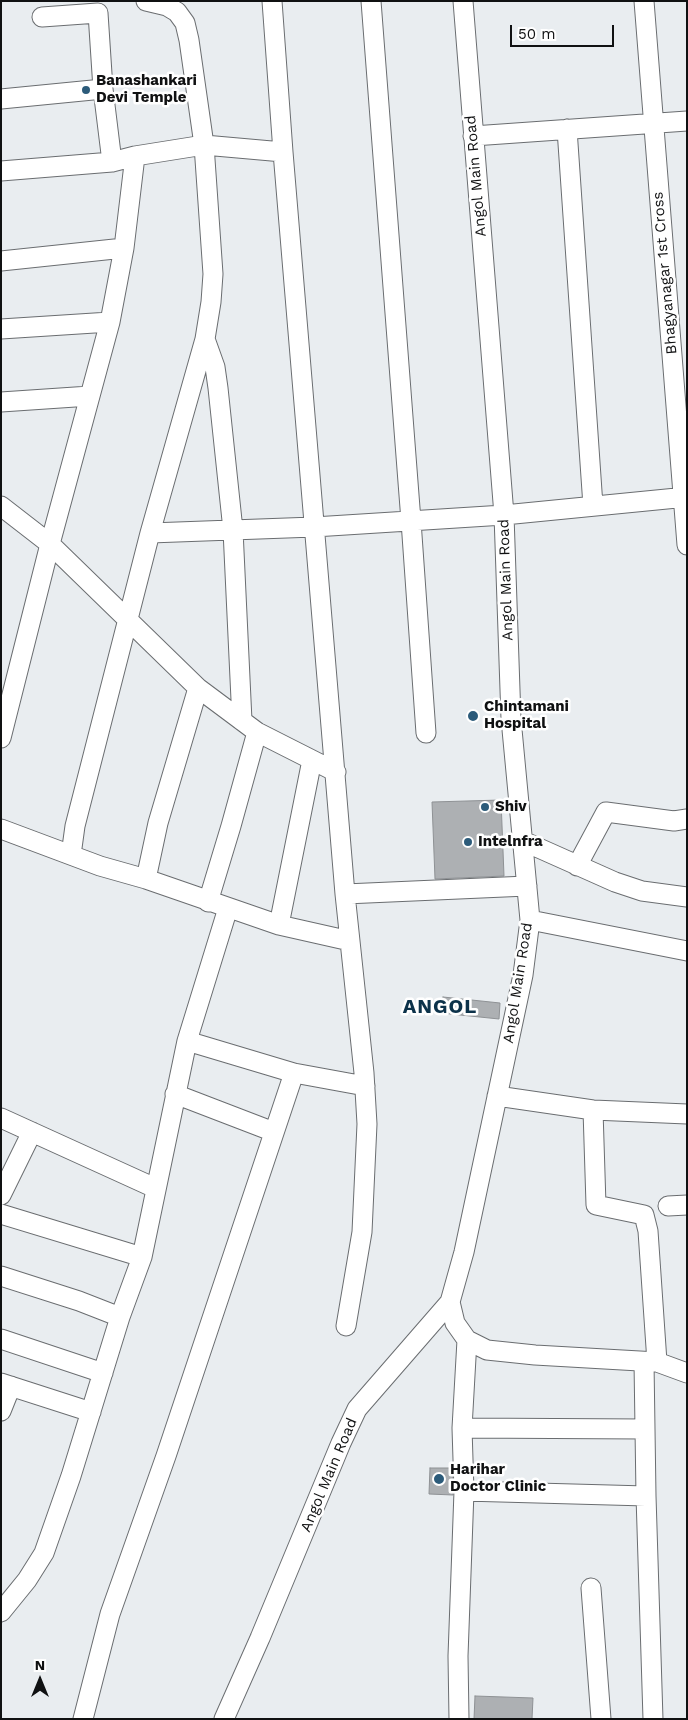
<!DOCTYPE html>
<style>
body{margin:0}
#map{position:relative;width:688px;height:1720px;overflow:hidden;background:#e9edf0;font-family:"Work Sans",sans-serif}
canvas{display:block}
.frame{position:absolute;inset:0;border:2px solid #101112;pointer-events:none}
.north{position:absolute;left:15px;top:1655px;width:50px;height:50px;-webkit-text-stroke:4px #fff;paint-order:stroke;rotate:0deg;font-size:14px;font-weight:700;line-height:20px;text-align:center;color:#101112}
.north::after{content:'';display:block;margin:auto;width:18px;height:22px;background:#101112;clip-path:polygon(50% 0,100% 100%,50% 72%,0 100%)}
.scale{position:absolute;left:510px;top:25px;width:104px;height:22px;box-sizing:border-box;border:2px solid #101112;border-top:0;padding-left:6px;font-size:15px;line-height:18px;white-space:nowrap;color:#101112;-webkit-text-stroke:4px #fff;paint-order:stroke}
</style>
<div id="map">
<canvas width="688" height="1720"></canvas>
<div class="frame"></div>
<div class="north">N</div>
<div class="scale">50 m</div>
</div>
<script>
const ctx = document.querySelector('canvas').getContext('2d');
ctx.lineJoin = 'round';
function fill(path, color) { ctx.fillStyle = color; ctx.fill(path, 'evenodd'); }
const shape = rows => new Path2D(rows.map(r => 'M' + r).join(''));
function strokePath(path, color, width, dash) { ctx.strokeStyle = color; ctx.lineWidth = width; ctx.lineCap = dash ? 'butt' : 'round'; ctx.setLineDash(dash || []); ctx.stroke(path); }
function write(font, color, halo, rows, align = 'center') {
  ctx.font = font + ' "Work Sans",sans-serif'; ctx.lineWidth = 5; ctx.setLineDash([]); ctx.textBaseline = 'middle'; ctx.strokeStyle = halo; ctx.fillStyle = color; for (const [text, x, y, turn = 0] of rows) {
    ctx.save(); ctx.translate(x, y); ctx.rotate((+turn || 0) * Math.PI / 180); ctx.textAlign = isNaN(turn) ? turn : align; if (halo) ctx.strokeText(text, 0, 0); ctx.fillText(text, 0, 0); ctx.restore();
  }
}
const building = shape([
 [501,800,504,876,435,879,432,802,501,800],
 [443,997,500,1003,499,1019,441,1013,443,997],
 [430,1468,452,1468,453,1495,429,1494,430,1468],
 [475,1696,533,1698,532,1719,474,1719,475,1696]
]);
fill(building, '#adb0b3');
strokePath(building, '#8e9194', 1);
const minor = shape([
 [272,1,283,152,345,894,364,1073,367,1124,362,1232,346,1326],
 [371,1,411,521,426,733],
 [644,1,687,545],
 [42,17,98,13,103,89,112,162,135,156,204,145,283,152],
 [1,99,103,89],
 [567,129,593,506],
 [473,136,687,121],
 [1,171,112,162],
 [1,261,124,248],
 [1,329,110,322],
 [205,339,215,367,218,388,233,530,242,721],
 [1,402,90,396],
 [1,506,50,544,198,688,257,732,336,772],
 [150,533,314,527,504,515,687,497],
 [1,738,50,544,110,322,124,248,135,156],
 [1,829,100,866,146,879,279,925,350,941],
 [523,841,615,882,642,891,687,897],
 [71,855,75,826,150,533,205,339,211,302,213,274,204,145,189,40,185,23,177,12,167,6,146,1],
 [577,866,606,812,674,821,687,819],
 [146,879,158,823,198,688],
 [345,894,527,886],
 [208,902,231,826,257,732],
 [530,920,687,951],
 [279,925,312,760],
 [187,1041,294,1073,365,1086],
 [175,1094,274,1132],
 [497,1096,593,1110,687,1114],
 [593,1110,596,1205,644,1215,648,1231,657,1362],
 [1,1118,155,1188],
 [1,1195,32,1132],
 [668,1206,687,1205],
 [1,1214,142,1257],
 [1,1276,79,1301,120,1317],
 [450,1302,455,1323,467,1340,487,1350,535,1355,657,1362,687,1373],
 [1,1339,103,1373],
 [644,1362,646,1496,653,1719],
 [1,1383,91,1412],
 [1,1411,11,1386],
 [462,1428,645,1429],
 [464,1491,646,1496],
 [591,1588,601,1719],
 [1,1612,27,1580,44,1553,71,1476,120,1317,142,1257,187,1041,228,908],
 [83,1719,110,1614,166,1456,294,1073],
 [224,1719,260,1638,341,1443,357,1409,450,1302,464,1252,523,975,530,920,511,719,504,515,463,1],
 [459,1719,458,1656,464,1491,462,1428,467,1340]
]);
strokePath(minor, '#6a6d70', 21);
strokePath(minor, '#fff', 19);
for (const [x, y, r, color] of [
 [86,90,5,"#2c5b7a"],
 [473,716,6,"#2c5b7a"],
 [485,807,5,"#2c5b7a"],
 [468,842,5,"#2c5b7a"],
 [439,1479,6,"#2c5b7a"]
]) { const dot = new Path2D(); dot.arc(x, y, r, 0, 2 * Math.PI); ctx.fillStyle = color; ctx.fill(dot); strokePath(dot, '#fff', 2); }
write('bold 15px', '#101112', '#fff', [
 ["Banashankari",96,81],
 ["Devi Temple",96,98],
 ["Chintamani",484,707],
 ["Hospital",484,724],
 ["Shiv",495,807],
 ["Intelnfra",478,842],
 ["Harihar",450,1470],
 ["Doctor Clinic",450,1487]
], 'left');
write('15px', '#101112', '#fff', [
 ["Angol Main Road",476,176,-95],
 ["Bhagyanagar 1st Cross",665,273,-95],
 ["Angol Main Road",506,580,-92],
 ["Angol Main Road",518,983,-81],
 ["Angol Main Road",329,1475,-67]
]);
ctx.letterSpacing = '1px';
write('bold 20px', '#0c324a', '#fff', [
 ["ANGOL",440,1007]
]);
ctx.letterSpacing = '0px';
</script>
